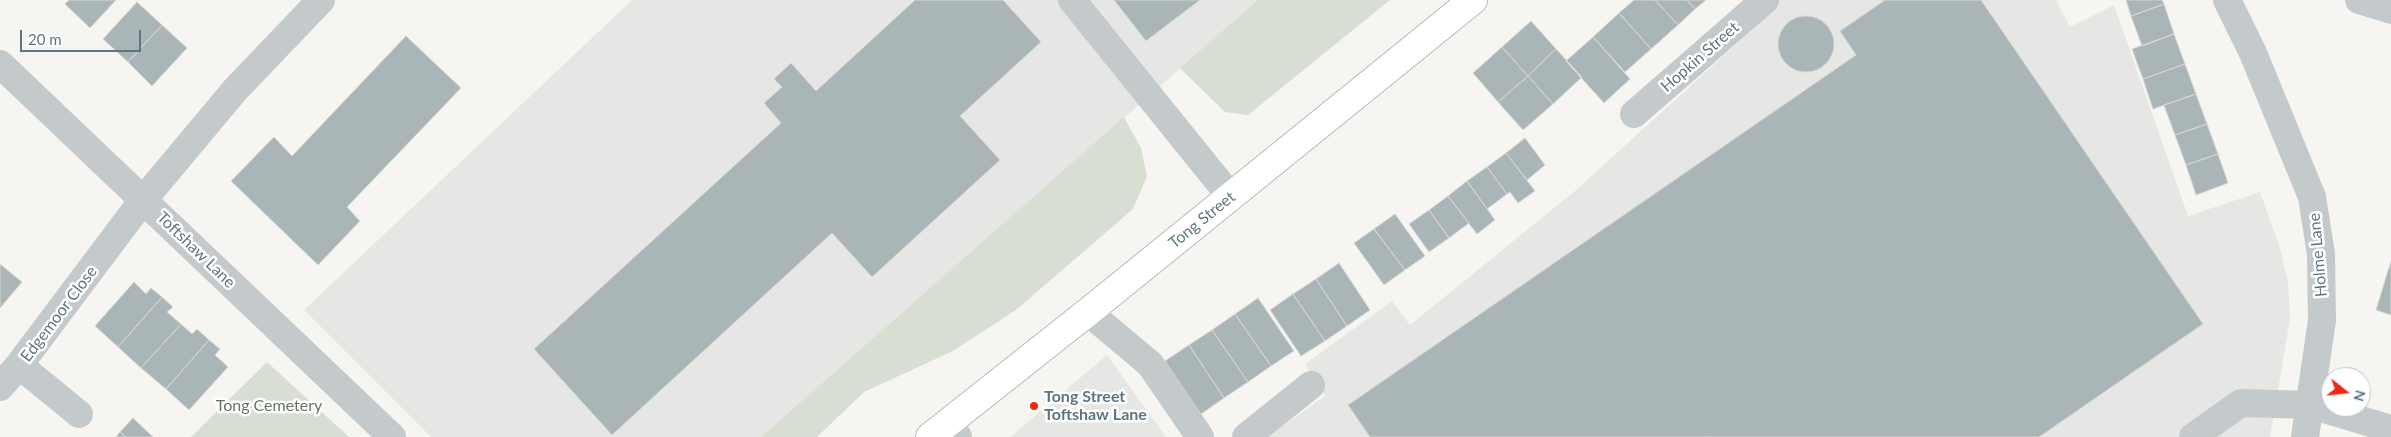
<!DOCTYPE html>
<style>
body{margin:0}
#map{position:relative;width:2391px;height:437px;overflow:hidden;background:#f6f5f1;font-family:Lato,sans-serif}
canvas{display:block}
.north{position:absolute;left:2321px;top:367px;width:50px;height:50px;box-sizing:border-box;background:#fff;border:1px solid #bfc8cc;border-radius:50%;rotate:106deg;font-size:14px;font-weight:700;line-height:20px;text-align:center;color:#5e767f}
.north::after{content:'';display:block;margin:auto;width:18px;height:22px;background:#f32814;clip-path:polygon(50% 0,100% 100%,50% 72%,0 100%)}
.scale{position:absolute;left:20px;top:30px;width:121px;height:22px;box-sizing:border-box;border:2px solid #5e767f;border-top:0;padding-left:6px;font-size:15px;line-height:18px;white-space:nowrap;color:#5e767f;-webkit-text-stroke:4px #fff;paint-order:stroke}
</style>
<div id="map">
<canvas width="2391" height="437"></canvas>
<div class="north">N</div>
<div class="scale">20 m</div>
</div>
<script>
const ctx = document.querySelector('canvas').getContext('2d');
ctx.lineJoin = 'round';
function fill(path, color) { ctx.fillStyle = color; ctx.fill(path, 'evenodd'); }
const shape = rows => new Path2D(rows.map(r => 'M' + r).join(''));
function strokePath(path, color, width, dash) { ctx.strokeStyle = color; ctx.lineWidth = width; ctx.lineCap = dash ? 'butt' : 'round'; ctx.setLineDash(dash || []); ctx.stroke(path); }
function write(font, color, halo, rows, align = 'center') {
  ctx.font = font + ' Lato,sans-serif'; ctx.lineWidth = 5; ctx.setLineDash([]); ctx.textBaseline = 'middle'; ctx.strokeStyle = halo; ctx.fillStyle = color; for (const [text, x, y, turn = 0] of rows) {
    ctx.save(); ctx.translate(x, y); ctx.rotate((+turn || 0) * Math.PI / 180); ctx.textAlign = isNaN(turn) ? turn : align; if (halo) ctx.strokeText(text, 0, 0); ctx.fillText(text, 0, 0); ctx.restore();
  }
}
fill(shape([
 [632,0,1258,0,761,437,431,437,304,310],
 [1748,0,2056,0,2070,27,2114,5,2188,216,2260,192,2280,248,2288,282,2290,319,2270,437,1267,437,1325,396,1305,364,1392,301,1410,325,1575,191,1763,20],
 [1107,355,1166,437,1010,437]
]), '#e6e7e5');
fill(shape([
 [1258,0,1390,0,1248,115,1225,112,1180,68],
 [1124,117,1141,148,1147,176,1133,209,1016,310,953,351,864,392,817,437,761,437],
 [267,362,349,437,191,437]
]), '#d8ded2');
const building = shape([
 [69,0,116,0,90,28,65,4,69,0],
 [915,0,1003,0,1041,42,960,116,1000,160,872,277,832,233,612,435,534,349,781,123,764,103,782,87,774,79,791,63,816,91,915,0],
 [1114,0,1200,0,1146,41,1114,0],
 [1634,0,1655,0,1678,25,1651,49,1619,13,1634,0],
 [1655,0,1687,0,1695,9,1678,25,1655,0],
 [1687,0,1706,0,1695,9,1687,0],
 [1885,0,1981,0,2203,324,2039,437,1370,437,1348,405,1856,55,1840,31,1885,0],
 [2126,0,2162,0,2164,4,2131,16,2126,0],
 [137,2,162,25,128,62,103,39,137,2],
 [2164,4,2174,34,2142,46,2131,16,2164,4],
 [1619,13,1651,49,1625,72,1593,37,1619,13],
 '1778 44a28 28 0 1 1 56 0a28 28 0 1 1-56 0Z',
 [1531,21,1556,49,1528,76,1502,47,1531,21],
 [162,25,187,48,152,86,128,62,162,25],
 [2174,34,2185,64,2143,79,2132,49,2174,34],
 [406,36,461,88,347,207,360,221,318,265,231,181,274,137,292,156,406,36],
 [1593,37,1630,79,1604,103,1566,61,1593,37],
 [1502,47,1528,76,1498,102,1473,73,1502,47],
 [1556,49,1582,77,1553,104,1528,76,1556,49],
 [2185,64,2196,94,2153,109,2143,79,2185,64],
 [1528,76,1553,104,1523,130,1498,102,1528,76],
 [2196,94,2207,124,2175,135,2164,105,2196,94],
 [2207,124,2218,154,2186,165,2175,135,2207,124],
 [1525,138,1545,165,1527,180,1506,153,1525,138],
 [1506,153,1535,191,1518,203,1510,192,1507,194,1487,167,1506,153],
 [2218,154,2228,183,2196,195,2186,165,2218,154],
 [1487,167,1507,194,1487,209,1467,181,1487,167],
 [1467,181,1495,220,1477,234,1448,196,1467,181],
 [1448,196,1469,223,1449,238,1429,210,1448,196],
 [1429,210,1449,238,1429,252,1409,224,1429,210],
 [1395,214,1425,256,1405,270,1374,229,1395,214],
 [1374,229,1405,270,1384,285,1354,243,1374,229],
 [2391,261,2391,315,2376,310,2391,261],
 [1339,263,1370,310,1347,326,1316,279,1339,263],
 [0,264,22,282,0,308,0,264],
 [1316,279,1347,326,1325,341,1293,294,1316,279],
 [134,282,146,294,151,288,162,297,118,347,95,326,134,282],
 [1293,294,1325,341,1301,356,1270,310,1293,294],
 [162,297,173,307,167,312,181,324,141,368,118,347,162,297],
 [1258,298,1294,351,1271,366,1235,314,1258,298],
 [1235,314,1271,366,1248,382,1212,330,1235,314],
 [181,324,192,334,197,329,209,340,166,389,141,368,181,324],
 [1212,330,1248,382,1224,398,1189,345,1212,330],
 [209,340,220,349,215,355,228,367,189,410,166,389,209,340],
 [1189,345,1224,398,1201,414,1165,361,1189,345],
 [133,418,153,437,126,437,120,432,133,418],
 [120,432,126,437,116,437,120,432]
]);
fill(building, '#a9b5b7');
strokePath(building, '#d7d6d4', 1);
const highway = shape([
 [930,437,1088,312,1473,0]
]);
strokePath(highway, '#b6bbbd', 30);
strokePath(shape([
 [1072,0,1231,197],
 [2227,0,2253,53,2312,197,2321,254,2322,320,2305,437],
 [2359,0,2391,10],
 [0,64,392,437],
 [1634,114,1765,0],
 [1088,312,1150,364,1200,437],
 [0,387,19,365],
 [79,414,19,365,143,200,235,90,321,0],
 [949,422,958,437],
 [1246,437,1311,385],
 [2193,437,2241,403,2311,405,2391,429]
]), '#c4c9cb', 28);
strokePath(highway, '#fff', 28);
for (const [x, y, r, color] of [
 [1034,406,5,"#f32814"]
]) { const dot = new Path2D(); dot.arc(x, y, r, 0, 2 * Math.PI); ctx.fillStyle = color; ctx.fill(dot); strokePath(dot, '#fff', 2); }
write('16px', '#5e767f', '#fff', [
 ["Hopkin Street",1700,57,-41],
 ["Tong Street",1202,220,-39],
 ["Toftshaw Lane",196,250,44],
 ["Holme Lane",2318,255,-95],
 ["Edgemoor Close",59,314,-53]
]);
write('bold 16px', '#5e767f', '#fff', [
 ["Tong Street",1044,397],
 ["Toftshaw Lane",1044,415]
], 'left');
write('16px', '#66775d', '#fff', [
 ["Tong Cemetery",269,406]
]);
</script>
